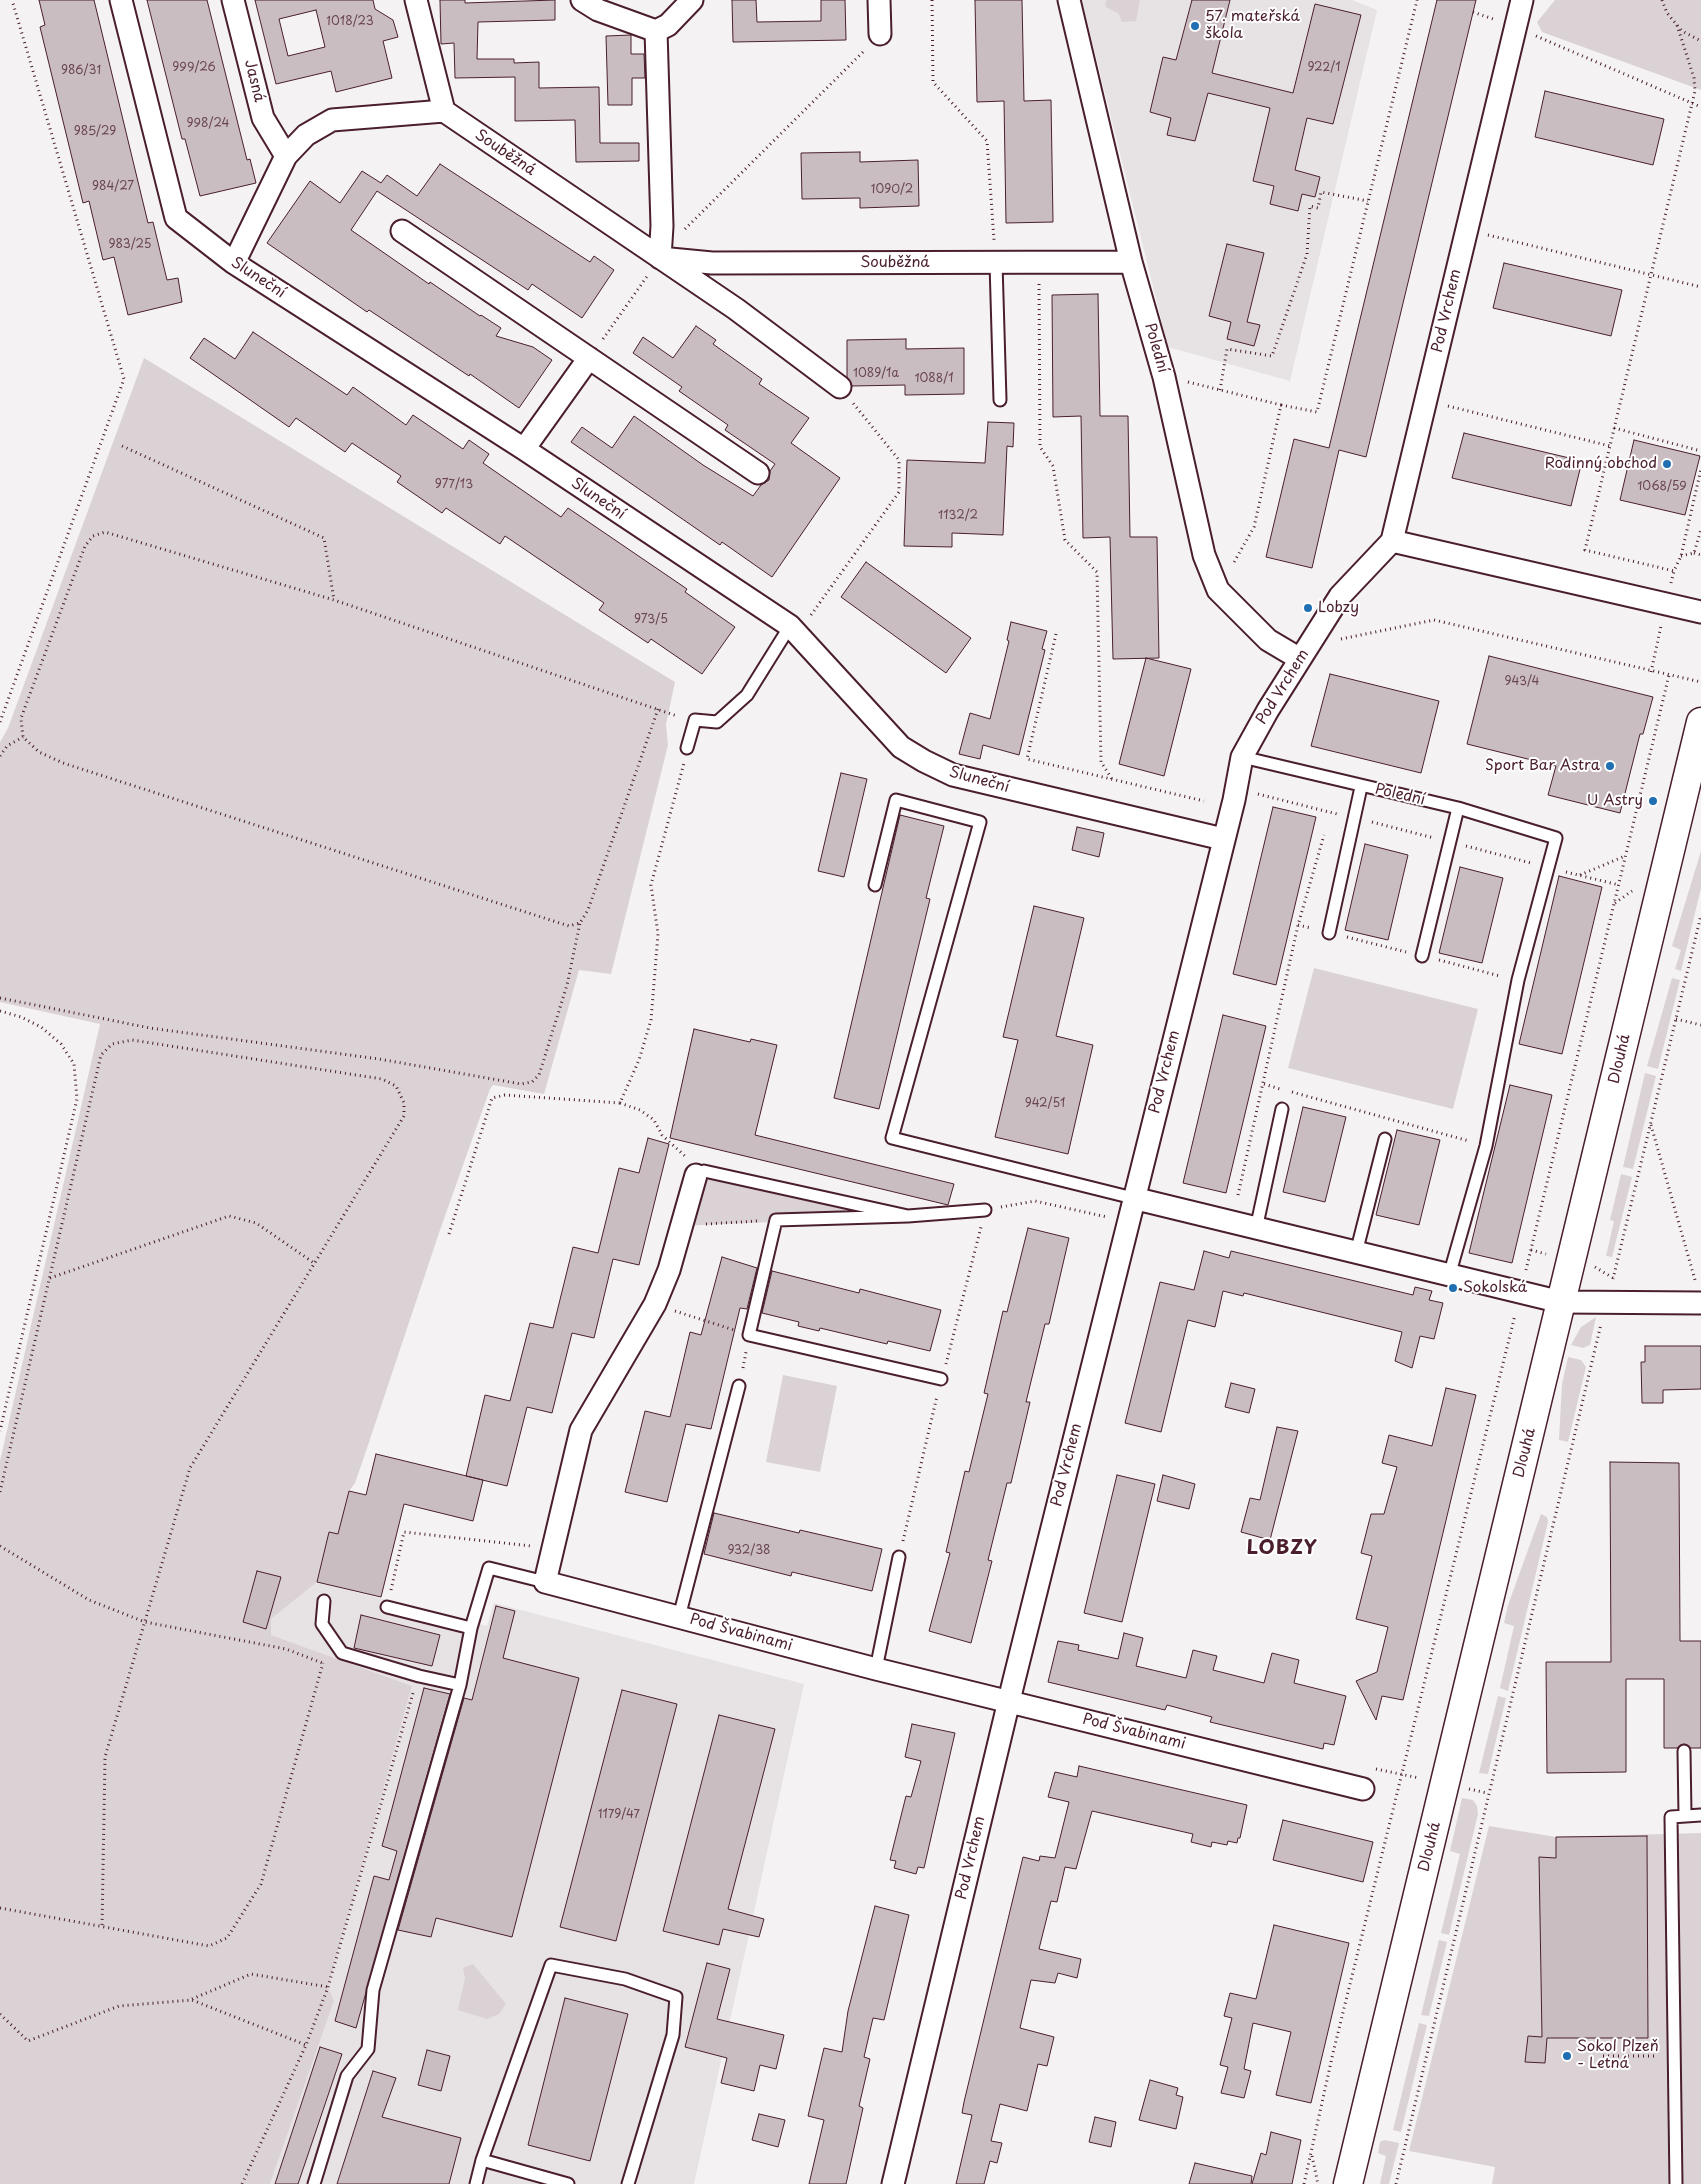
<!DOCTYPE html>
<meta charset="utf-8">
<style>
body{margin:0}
canvas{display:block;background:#f4f2f2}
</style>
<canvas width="1701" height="2184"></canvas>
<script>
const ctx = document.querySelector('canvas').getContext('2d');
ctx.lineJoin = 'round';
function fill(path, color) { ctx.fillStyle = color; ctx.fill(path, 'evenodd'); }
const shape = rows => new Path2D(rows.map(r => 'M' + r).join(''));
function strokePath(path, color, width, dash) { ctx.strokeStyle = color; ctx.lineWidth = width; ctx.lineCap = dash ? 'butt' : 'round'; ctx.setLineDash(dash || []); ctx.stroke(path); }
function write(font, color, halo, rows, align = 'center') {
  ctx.font = font + ' "Playpen Sans",sans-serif'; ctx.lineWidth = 4; ctx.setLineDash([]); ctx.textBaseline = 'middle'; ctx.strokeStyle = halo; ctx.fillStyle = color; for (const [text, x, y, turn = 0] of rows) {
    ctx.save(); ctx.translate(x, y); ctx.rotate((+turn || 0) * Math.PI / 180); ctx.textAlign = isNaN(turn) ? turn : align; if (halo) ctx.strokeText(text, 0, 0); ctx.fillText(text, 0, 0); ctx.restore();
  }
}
fill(shape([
 [1082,0,1352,0,1377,10,1290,381,1168,347],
 [317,1582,487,1626,494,1603,804,1684,694,2184,270,2184,334,2001,328,1987,412,1686,271,1635,271,1619]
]), '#e7e2e3');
fill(shape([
 [1107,0,1140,0,1136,21,1122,22,1119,14,1106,7,1105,2],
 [1555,0,1701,0,1701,90,1542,32,1537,22],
 [144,358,675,682,666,724,668,745,611,974,579,970,544,1094,493,1085,490,1089,439,1233,362,1463,355,1483,349,1491,338,1534,329,1532,317,1582,271,1619,271,1635,412,1686,328,1987,334,2001,270,2184,0,2184,0,1461,100,1024,0,1002,0,742,8,728],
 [1701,851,1701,888,1681,971,1675,969,1681,950,1672,946],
 [1314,968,1478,1009,1453,1109,1288,1068],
 [1672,978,1680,980,1658,1069,1647,1066],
 [1645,1073,1656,1076,1633,1169,1623,1167],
 [1621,1174,1632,1177,1612,1257,1606,1256,1614,1221,1610,1220],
 [696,1175,908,1216,680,1226],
 [1596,1317,1590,1345,1583,1348,1571,1345,1581,1327],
 [1568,1357,1581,1360,1586,1367,1568,1442,1559,1440,1562,1384],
 [783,1375,837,1386,820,1472,766,1462],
 [1541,1514,1547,1517,1548,1522,1508,1691,1500,1688,1514,1626,1504,1623,1508,1605],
 [1498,1696,1506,1698,1488,1774,1479,1773],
 [1462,1798,1473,1800,1477,1806,1478,1814,1449,1935,1441,1933,1460,1854,1450,1851],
 [1489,1826,1556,1837,1701,1833,1701,2184,1492,2184,1495,2167,1409,2151],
 [1439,1940,1447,1942,1429,2016,1421,2015],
 [473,1964,506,2004,499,2014,487,2019,458,2010,465,1978,463,1968],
 [1419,2023,1427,2025,1401,2132,1393,2130],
 [1384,2140,1399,2143,1389,2184,1380,2184,1386,2156,1378,2153,1380,2142]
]), '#dbd2d5');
const building = shape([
 [39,0,94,0,148,223,153,222,167,280,178,278,182,302,128,315,114,257,103,260,89,201,83,203,40,27,45,25,39,0],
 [147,0,207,0,247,160,250,159,256,183,200,196,185,139,182,139,147,0],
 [255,0,373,0,375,9,393,20,398,37,383,41,392,78,336,92,331,71,276,84,255,0],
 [316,10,325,47,288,56,279,19,316,10],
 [440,0,465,0,465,3,555,0,555,20,478,22,477,59,514,59,514,63,539,62,539,88,599,87,600,143,639,143,639,161,576,162,575,120,515,121,515,77,455,78,454,43,441,44,440,0],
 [732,0,756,0,757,22,821,21,821,0,845,0,846,40,733,42,732,0],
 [975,0,1022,0,1024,101,1051,100,1053,222,1006,223,1004,101,977,102,975,0],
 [1192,0,1230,0,1212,73,1293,93,1315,4,1361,15,1333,124,1307,118,1295,170,1320,177,1315,197,1302,194,1298,211,1270,204,1274,186,1253,181,1270,108,1208,93,1195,141,1167,135,1171,118,1150,112,1163,57,1176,60,1192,0],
 [1437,0,1476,0,1366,457,1339,450,1312,568,1266,557,1294,439,1329,448,1437,0],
 [631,35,631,54,644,54,645,78,632,78,632,105,608,105,606,36,631,35],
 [1545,91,1664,119,1653,165,1535,137,1545,91],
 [860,152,860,162,918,160,919,206,860,208,860,198,802,199,801,153,860,152],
 [440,164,590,262,594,256,614,270,582,318,532,284,528,290,377,191,351,230,429,284,430,282,480,316,481,315,501,328,496,336,533,347,552,360,519,408,470,374,469,376,369,310,367,312,267,243,310,181,340,203,362,171,381,183,387,175,417,196,440,164],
 [1227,244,1264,253,1247,322,1260,325,1254,346,1227,339,1231,322,1209,316,1227,244],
 [1504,263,1622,290,1611,336,1493,308,1504,263],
 [1098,294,1100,416,1128,416,1130,537,1157,537,1159,658,1113,659,1110,537,1083,538,1081,416,1053,417,1052,295,1098,294],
 [696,326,716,340,713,344,762,379,759,384,809,418,791,443,840,478,772,577,722,542,720,545,571,442,582,427,612,448,634,416,703,465,753,496,761,485,769,480,770,471,775,464,725,430,728,425,679,391,682,387,633,353,643,337,673,358,696,326],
 [253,332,347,395,353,387,406,425,413,415,463,449,469,440,489,454,483,463,561,517,568,508,687,589,685,592,735,627,702,674,651,639,648,643,599,610,604,603,505,536,500,544,446,508,442,513,397,482,401,476,352,443,345,452,296,418,289,427,190,358,204,338,235,359,253,332],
 [906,339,906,349,964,348,964,394,905,395,905,385,852,386,847,377,847,340,906,339],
 [988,422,1014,423,1013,447,1007,446,1003,535,952,533,952,547,904,546,907,460,985,463,988,422],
 [1464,433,1582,461,1571,506,1452,478,1464,433],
 [1634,440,1700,456,1685,515,1620,500,1634,440],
 [866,562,971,638,946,673,841,597,866,562],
 [1011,622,1047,631,1042,649,1045,650,1019,755,983,745,980,759,959,754,970,713,990,719,1009,641,1007,640,1011,622],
 [1489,656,1653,697,1643,734,1640,734,1620,813,1548,795,1556,766,1467,744,1489,656],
 [1146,658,1191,669,1164,776,1119,764,1146,658],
 [1330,674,1439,701,1421,773,1311,746,1330,674],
 [841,773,867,779,844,877,818,871,841,773],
 [1273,807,1316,817,1276,985,1233,974,1273,807],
 [900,815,944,826,926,898,930,899,879,1109,834,1098,900,815],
 [1077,827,1104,833,1099,857,1072,850,1077,827],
 [1365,844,1408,855,1388,940,1345,930,1365,844],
 [1460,867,1503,878,1482,963,1439,953,1460,867],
 [1559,876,1602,887,1562,1054,1519,1044,1559,876],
 [1034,906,1084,918,1056,1036,1093,1045,1068,1154,995,1137,1018,1040,1003,1037,1034,906],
 [1223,1015,1266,1026,1226,1193,1183,1183,1223,1015],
 [694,1029,750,1042,751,1039,777,1045,755,1135,954,1184,948,1205,670,1138,694,1029],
 [1510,1085,1552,1095,1512,1263,1469,1253,1510,1085],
 [1303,1107,1346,1117,1325,1202,1283,1192,1303,1107],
 [1397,1130,1440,1140,1419,1225,1376,1215,1397,1130],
 [648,1138,669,1144,639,1265,613,1259,594,1338,572,1333,552,1413,527,1407,507,1486,466,1476,485,1395,510,1401,530,1323,553,1328,573,1247,598,1253,619,1168,639,1173,648,1138],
 [1028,1228,1069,1238,1049,1324,1045,1324,1026,1402,1030,1402,1011,1483,1007,1483,988,1560,992,1561,971,1643,929,1631,950,1553,946,1552,965,1471,969,1472,988,1394,984,1393,1003,1311,1007,1312,1028,1228],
 [1204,1251,1229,1258,1231,1251,1413,1295,1415,1287,1432,1291,1429,1300,1443,1303,1434,1339,1420,1336,1412,1368,1395,1361,1402,1332,1244,1293,1243,1296,1223,1291,1215,1327,1188,1320,1161,1432,1125,1423,1160,1282,1194,1290,1204,1251],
 [722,1257,757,1268,747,1309,740,1308,711,1429,686,1424,667,1502,625,1492,645,1411,670,1417,690,1332,701,1335,722,1257],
 [772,1271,859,1293,860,1289,941,1310,930,1351,888,1341,887,1344,820,1328,819,1331,798,1326,799,1322,762,1313,772,1271],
 [1645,1346,1701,1346,1701,1389,1663,1390,1663,1403,1642,1403,1641,1362,1645,1362,1645,1346],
 [1231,1383,1255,1389,1249,1413,1225,1407,1231,1383],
 [1446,1388,1476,1395,1403,1700,1382,1696,1376,1720,1356,1681,1377,1672,1388,1627,1356,1619,1372,1556,1361,1553,1371,1514,1384,1514,1397,1467,1382,1463,1389,1435,1432,1446,1446,1388],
 [1277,1427,1298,1431,1270,1540,1241,1532,1250,1498,1260,1500,1277,1427],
 [376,1454,483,1480,473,1521,404,1504,381,1597,317,1582,329,1532,338,1534,349,1491,366,1495,376,1454],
 [1610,1462,1679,1463,1680,1641,1701,1641,1701,1748,1691,1748,1684,1744,1677,1748,1664,1748,1664,1679,1626,1679,1626,1772,1547,1773,1546,1662,1611,1662,1610,1462],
 [1117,1475,1155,1484,1122,1622,1084,1613,1117,1475],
 [1163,1475,1195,1484,1189,1509,1157,1501,1163,1475],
 [714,1513,799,1533,800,1530,882,1549,872,1591,792,1572,791,1576,704,1554,714,1513],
 [257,1571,281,1577,266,1629,243,1622,257,1571],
 [496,1606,515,1611,503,1658,579,1678,512,1937,436,1918,431,1937,398,1930,464,1698,472,1700,496,1606],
 [361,1615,440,1635,432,1666,354,1648,361,1615],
 [1124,1633,1143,1638,1136,1666,1186,1678,1193,1650,1217,1656,1213,1670,1264,1683,1272,1653,1299,1660,1294,1683,1346,1696,1334,1745,1324,1743,1323,1749,1210,1722,1212,1717,1167,1705,1165,1710,1048,1682,1058,1641,1079,1645,1078,1650,1118,1659,1124,1633],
 [424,1688,450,1694,356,2028,335,2021,374,1876,389,1880,397,1851,382,1846,424,1688],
 [622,1690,677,1704,616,1941,560,1927,622,1690],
 [719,1715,775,1729,728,1909,764,1919,759,1937,723,1929,719,1945,663,1931,719,1715],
 [912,1724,955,1733,924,1868,918,1867,916,1874,894,1868,896,1861,890,1860,906,1796,911,1797,921,1761,905,1757,912,1724],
 [1079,1766,1247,1805,1240,1838,1238,1838,1237,1843,1228,1841,1227,1845,1212,1842,1211,1847,1191,1842,1193,1834,1092,1811,1076,1869,1065,1867,1057,1902,1051,1901,1039,1949,1081,1959,1077,1978,1058,1973,1055,1983,1031,1980,1020,2028,1054,2037,1047,2066,1038,2064,1027,2111,1000,2104,991,2141,1002,2143,997,2163,990,2161,984,2184,956,2184,972,2115,962,2113,964,2102,1023,1857,1039,1861,1040,1856,1055,1858,1069,1802,1048,1797,1055,1772,1077,1777,1079,1766],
 [1283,1820,1373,1842,1363,1882,1273,1860,1283,1820],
 [1647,1836,1648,2038,1547,2038,1545,2063,1525,2062,1528,2036,1542,2037,1539,1857,1556,1858,1556,1837,1647,1836],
 [875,1906,909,1915,884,2020,873,2018,864,2057,870,2059,859,2106,863,2108,846,2184,809,2184,824,2120,808,2116,824,2048,842,2052,848,2011,875,1906],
 [1274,1925,1349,1943,1311,2103,1276,2095,1291,2032,1253,2023,1244,2069,1251,2071,1244,2098,1221,2093,1228,2067,1220,2065,1232,2018,1224,2016,1230,1993,1256,1999,1274,1925],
 [707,1963,730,1969,717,2019,784,2035,776,2069,760,2065,754,2091,721,2083,727,2058,685,2047,707,1963],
 [565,1998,628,2014,590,2161,528,2145,565,1998],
 [320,2047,342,2054,298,2184,275,2184,320,2047],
 [427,2050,450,2056,441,2091,418,2085,427,2050],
 [373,2071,396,2078,382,2117,461,2138,449,2184,337,2184,373,2071],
 [1150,2080,1178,2088,1176,2095,1183,2097,1176,2129,1139,2120,1150,2080],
 [759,2114,785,2120,778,2147,752,2140,759,2114],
 [1095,2117,1116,2122,1111,2147,1089,2142,1095,2117],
 [1271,2132,1301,2140,1292,2184,1252,2184,1261,2153,1266,2155,1271,2132],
 [1195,2163,1252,2176,1251,2184,1189,2184,1195,2163]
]);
fill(building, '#cabdc1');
strokePath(building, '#4a1f2b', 1);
const lane = shape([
 [996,263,1000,400],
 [687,748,695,720,717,722,747,695,790,626],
 [1242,757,1458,808,1556,838,1518,980,1486,1146,1449,1276],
 [875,885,896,800,980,822,892,1138,1133,1198],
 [1329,933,1361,787],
 [1422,956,1458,808],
 [696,1175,704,1171,908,1216,985,1210],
 [908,1216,776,1220,749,1335,941,1379],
 [1256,1229,1282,1109],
 [1356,1253,1385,1139],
 [324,1601,322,1624,342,1653,419,1676,460,1685,471,1628,489,1568,545,1582],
 [387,1607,471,1628],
 [679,1617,739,1386],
 [876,1669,899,1557],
 [1684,1751,1685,1815],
 [482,2160,568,2184],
 [314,2184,347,2076,368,2049,373,1990,460,1685],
 [476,2184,482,2160,551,1965,625,1979,676,1997,673,2035,628,2184],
 [1676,2184,1671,1817,1701,1815]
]);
const street = shape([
 [121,0,176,218,234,263,524,449,790,626,901,747,924,761,953,775,1223,839],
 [233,0,263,118,286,156],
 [416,0,444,111,736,309,840,387],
 [582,0,598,10,656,31],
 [879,0,880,34],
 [1069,0,1131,262,1164,377,1204,555,1218,590,1268,640,1300,659],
 [656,31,662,226,660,258,712,263,1131,262],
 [656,31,668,25,692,0],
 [402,231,758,473],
 [234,263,286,156,306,135,332,120,444,111],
 [524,449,589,358],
 [1392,541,1701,612],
 [696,1175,669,1270,655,1304,581,1430,545,1582,876,1669,1363,1789],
 [1133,1198,1561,1302,1701,1303],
 [893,2184,1014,1680,1234,800,1242,757,1268,710,1340,596,1392,541,1522,0]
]);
const secondary = shape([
 [1348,2184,1701,722]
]);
strokePath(lane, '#4a1f2b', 15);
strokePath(street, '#4a1f2b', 25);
strokePath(secondary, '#4a1f2b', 31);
strokePath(shape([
 [932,0,933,82,987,141,994,240],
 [1662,0,1667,13,1682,31,1701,41],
 [1473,12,1493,19],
 [1677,25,1694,78,1695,91,1585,550,1674,571,1681,556,1701,469],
 [1536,36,1701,107],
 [685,229,865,50],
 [1488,235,1701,287],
 [1039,284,1040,447,1053,466,1065,540,1097,572,1101,762,1112,779],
 [603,339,648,275],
 [1188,382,1281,405,1254,527,1233,564],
 [1220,390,1227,349,1272,356,1307,254,1310,206,1318,208,1321,192,1368,201],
 [1281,405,1317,412,1417,0],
 [1448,406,1610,446],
 [1614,428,1701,451],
 [122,446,324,538,334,600],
 [1694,553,1701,555],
 [1681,556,1694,553,1701,529],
 [1671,583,1674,571],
 [811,615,899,492,899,460,853,403],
 [1056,634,1027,759,1204,801],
 [1341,639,1434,620,1701,682],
 [1651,672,1661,626],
 [658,709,588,910,580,923,569,926,63,763,39,752,23,737,21,718,85,546,93,536,105,532,334,600,677,716],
 [0,722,124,379,12,0],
 [0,756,7,746,23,737],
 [1258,794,1337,814],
 [1372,822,1434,838],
 [1466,846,1531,863],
 [1566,872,1619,885],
 [1580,875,1625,856],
 [1615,903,1632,891],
 [1298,925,1311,928],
 [1347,937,1406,952],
 [1439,960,1500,976],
 [0,998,150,1028,379,1059,521,1084,532,1082,539,1075,567,985,580,923],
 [0,1011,21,1017,41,1027,61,1044,74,1064,77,1099,0,1431],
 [1676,1019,1701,1025],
 [1264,1084,1283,1090],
 [1292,1092,1469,1141],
 [620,1103,640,1110,654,1120,662,1135,686,1157],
 [1651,1125,1695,1280],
 [1238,1195,1298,925,1324,835],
 [1001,1207,1035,1201,1107,1217],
 [706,1224,758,1221],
 [449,1234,492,1098,505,1095,620,1103,639,1060,651,1020,658,934,651,885,684,763],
 [1531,1250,1546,1254],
 [1595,1267,1613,1278],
 [1526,1270,1669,675],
 [50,1278,229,1216,256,1223,314,1263],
 [1613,1279,1701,915],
 [675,1311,734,1330],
 [946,1364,981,1227],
 [743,1368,746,1352],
 [0,1492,101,1055,112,1044,132,1040,382,1079,396,1086,404,1103,404,1116,190,1468,105,1757,102,1927],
 [903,1541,937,1396],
 [0,1546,89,1600,145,1622,286,1649,325,1664],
 [391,1590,404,1532,531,1546],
 [1376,1769,1419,1778],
 [1469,1789,1487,1793],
 [0,1908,209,1946,227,1938,261,1884,323,1663],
 [192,1999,251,1974,328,1987],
 [0,2014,28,2041,119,2006,192,2000,306,2045],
 [1603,2056,1657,2056],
 [1312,2156,1318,2184],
 [242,2184,306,2045,328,1987,413,1693],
 [1304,2184,1333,2053,1515,1315],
 [1396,2184,1601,1324]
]), '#4a1f2b', 3, [1, 4]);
strokePath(lane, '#fff', 11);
strokePath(street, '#fff', 21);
strokePath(secondary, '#fff', 28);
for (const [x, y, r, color] of [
 [1195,26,5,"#1f6fb2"],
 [1667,464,5,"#1f6fb2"],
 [1308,608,5,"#1f6fb2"],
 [1610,766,5,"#1f6fb2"],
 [1653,801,5,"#1f6fb2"],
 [1453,1288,5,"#1f6fb2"],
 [1567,2056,5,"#1f6fb2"]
]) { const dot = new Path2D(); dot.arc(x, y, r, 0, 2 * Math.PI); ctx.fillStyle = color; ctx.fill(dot); strokePath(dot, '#fff', 2); }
write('12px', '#6a4650', null, [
 ["1018/23",350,22],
 ["999/26",194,68],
 ["922/1",1324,68],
 ["986/31",81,71],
 ["998/24",208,124],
 ["985/29",95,132],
 ["984/27",113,187],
 ["1090/2",892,190],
 ["983/25",130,245],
 ["1089/1a",876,374],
 ["1088/1",934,379],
 ["977/13",454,485],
 ["1068/59",1662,487],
 ["1132/2",958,516],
 ["973/5",651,620],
 ["943/4",1522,682],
 ["942/51",1045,1104],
 ["932/38",749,1551],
 ["1179/47",619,1815]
]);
write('15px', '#4a1f2b', '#fff', [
 ["57. mateřská",1205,17],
 ["škola",1205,34],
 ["Rodinný obchod",1657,464,"right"],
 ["Lobzy",1318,608],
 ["Sport Bar Astra",1600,766,"right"],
 ["U Astry",1643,801,"right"],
 ["Sokolská",1463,1288],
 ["Sokol Plzeň",1577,2047],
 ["- Letná",1577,2064]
], 'left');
write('15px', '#4a1f2b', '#fff', [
 ["Jasná",254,81,76],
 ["Souběžná",505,153,34],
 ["Souběžná",895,263],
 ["Sluneční",258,278,33],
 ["Pod Vrchem",1447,311,-77],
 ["Polední",1156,348,74],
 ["Sluneční",598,499,34],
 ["Pod Vrchem",1283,687,-58],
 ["Sluneční",979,780,15],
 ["Polední",1400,795,13],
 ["Dlouhá",1620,1059,-77],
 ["Pod Vrchem",1165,1072,-76],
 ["Dlouhá",1525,1453,-76],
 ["Pod Vrchem",1067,1465,-76],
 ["Pod Švabinami",741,1633,15],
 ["Pod Švabinami",1134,1732,14],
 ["Dlouhá",1430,1847,-76],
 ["Pod Vrchem",971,1858,-77]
]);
ctx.letterSpacing = '1px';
write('bold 20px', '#4a1f2b', '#fff', [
 ["LOBZY",1282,1548]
]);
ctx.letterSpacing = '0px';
</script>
